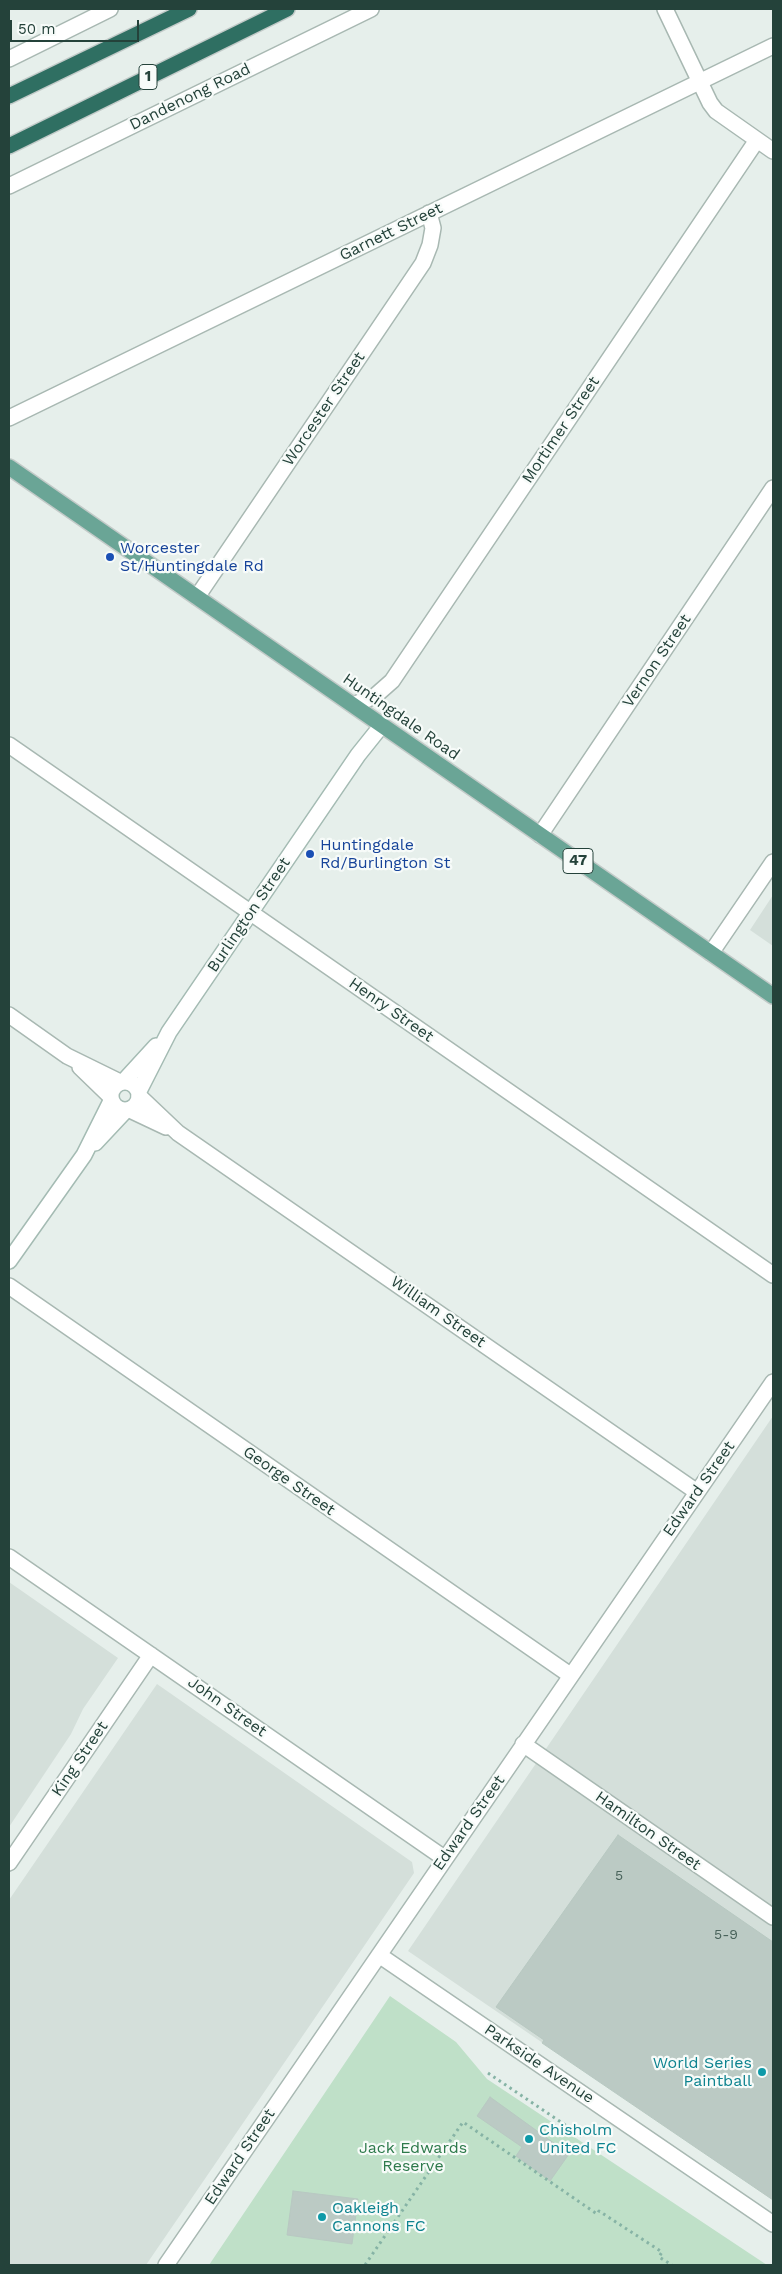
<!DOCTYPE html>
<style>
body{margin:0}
#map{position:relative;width:782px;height:2274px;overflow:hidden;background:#e6efeb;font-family:"Work Sans",sans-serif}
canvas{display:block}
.frame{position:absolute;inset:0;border:10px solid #24423a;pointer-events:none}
.scale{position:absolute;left:10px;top:20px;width:129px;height:22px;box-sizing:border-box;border:2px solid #24423a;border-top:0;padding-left:6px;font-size:15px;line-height:18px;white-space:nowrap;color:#24423a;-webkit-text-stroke:4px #f7fbf9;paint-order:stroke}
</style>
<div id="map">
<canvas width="782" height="2274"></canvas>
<div class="frame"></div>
<div class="scale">50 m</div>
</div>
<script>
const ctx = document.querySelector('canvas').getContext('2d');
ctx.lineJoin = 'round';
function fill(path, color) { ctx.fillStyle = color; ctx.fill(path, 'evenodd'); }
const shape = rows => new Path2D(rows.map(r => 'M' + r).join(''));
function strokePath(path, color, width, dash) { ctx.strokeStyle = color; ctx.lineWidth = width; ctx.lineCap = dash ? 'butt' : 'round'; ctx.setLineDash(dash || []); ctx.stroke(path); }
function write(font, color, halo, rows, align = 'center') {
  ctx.font = font + ' "Work Sans",sans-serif'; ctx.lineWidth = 4.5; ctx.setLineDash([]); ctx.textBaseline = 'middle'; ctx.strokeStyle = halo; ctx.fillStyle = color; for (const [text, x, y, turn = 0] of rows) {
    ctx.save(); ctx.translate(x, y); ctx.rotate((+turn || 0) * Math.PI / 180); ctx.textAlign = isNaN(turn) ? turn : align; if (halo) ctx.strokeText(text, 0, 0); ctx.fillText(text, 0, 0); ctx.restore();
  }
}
fill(shape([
 [773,895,773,946,750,930],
 [773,1416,773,2200,408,1951],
 [9,1582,118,1658,83,1709,71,1734,9,1827],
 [157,1684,412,1862,414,1873,146,2265,9,2265,9,1900]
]), '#d4dfda');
fill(shape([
 [390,1996,456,2042,487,2079,767,2265,209,2265]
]), '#bfe0c8');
const building = shape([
 [618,1835,773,1942,773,2200,542,2043,544,2040,496,2007,618,1835],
 [490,2097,569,2154,550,2181,516,2156,522,2147,477,2116,490,2097],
 [293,2191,358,2199,352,2244,287,2235,293,2191]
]);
fill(building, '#bbcac4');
strokePath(building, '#b8c9c2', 1);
const street = shape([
 [665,9,710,103,716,111,773,151],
 [9,59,110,9],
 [9,186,371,9],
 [9,418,773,46],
 [197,597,423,263,430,245,433,228,429,213],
 [353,705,375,696,392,681,757,140],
 [9,745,773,1275],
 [540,835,773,488],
 [711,953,773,862],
 [9,1015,67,1056,120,1082],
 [80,1067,110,1096],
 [139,1096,178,1133,697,1492],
 [130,1110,166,1127],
 [9,1286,570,1675],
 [9,1557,444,1858],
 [523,1744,773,1917],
 [9,1863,151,1655],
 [379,1955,773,2224],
 [166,2265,773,1382]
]);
const secondary = shape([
 '111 1096a14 14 0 1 1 28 0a14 14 0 1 1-28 0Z',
 [123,1082,156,1046],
 [139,1091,169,1032,358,755,382,725],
 [95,1143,125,1111],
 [9,1261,84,1155,111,1101]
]);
const primary = shape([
 [9,467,773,996]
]);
const highway = shape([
 [9,96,189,9],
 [9,146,287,9]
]);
strokePath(street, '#a8b8b2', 18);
strokePath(secondary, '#a4bbb3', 18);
strokePath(primary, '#c2cac8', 18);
strokePath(highway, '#c2cac8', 18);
strokePath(shape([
 [488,2073,583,2137],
 [365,2265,463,2122,597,2214,599,2211,662,2252,659,2257,672,2265]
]), '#86b3a5', 3, [2.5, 4]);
strokePath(street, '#fff', 15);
strokePath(secondary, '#fff', 15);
strokePath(primary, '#6aa596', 15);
strokePath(highway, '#2f6f62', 15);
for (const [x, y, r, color] of [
 [110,557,5,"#1a4fb4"],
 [310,854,5,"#1a4fb4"],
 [762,2072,5,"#0f9aa8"],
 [529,2139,5,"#0f9aa8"],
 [322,2217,5,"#0f9aa8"]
]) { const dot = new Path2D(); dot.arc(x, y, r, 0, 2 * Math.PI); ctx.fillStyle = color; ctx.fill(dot); strokePath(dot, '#f7fbf9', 2); }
write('14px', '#4a645c', null, [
 ["5",619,1876],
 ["5-9",726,1935]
]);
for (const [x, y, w] of [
 [148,77,18],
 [578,861,30]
]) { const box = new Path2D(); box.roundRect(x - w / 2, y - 12.5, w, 25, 4); ctx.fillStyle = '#f7fbf9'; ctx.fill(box); strokePath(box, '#24423a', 1); }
write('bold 15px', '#24423a', null, [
 ["1",148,77],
 ["47",578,861]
]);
write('16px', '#24423a', '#f7fbf9', [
 ["Dandenong Road",190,97,-26],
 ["Garnett Street",391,232,-26],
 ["Worcester Street",324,409,-56],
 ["Mortimer Street",561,430,-56],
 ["Vernon Street",657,661,-56],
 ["Huntingdale Road",401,717,35],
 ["Burlington Street",249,915,-56],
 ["Henry Street",391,1010,35],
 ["William Street",438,1312,35],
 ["George Street",289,1481,35],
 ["Edward Street",699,1489,-55],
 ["John Street",227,1707,35],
 ["King Street",80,1759,-56],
 ["Edward Street",469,1823,-55],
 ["Hamilton Street",648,1831,35],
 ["Parkside Avenue",539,2064,34],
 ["Edward Street",240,2157,-56]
]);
write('16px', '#164399', '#f7fbf9', [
 ["Worcester",120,548],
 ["St/Huntingdale Rd",120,566],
 ["Huntingdale",320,845],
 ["Rd/Burlington St",320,863]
], 'left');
write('16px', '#0d838f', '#f7fbf9', [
 ["World Series",752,2063,"right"],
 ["Paintball",752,2081,"right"],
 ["Chisholm",539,2130],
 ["United FC",539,2148],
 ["Oakleigh",332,2208],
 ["Cannons FC",332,2226]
], 'left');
write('16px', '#2d7a4b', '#f7fbf9', [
 ["Jack Edwards",413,2148],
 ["Reserve",413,2166]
]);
</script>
